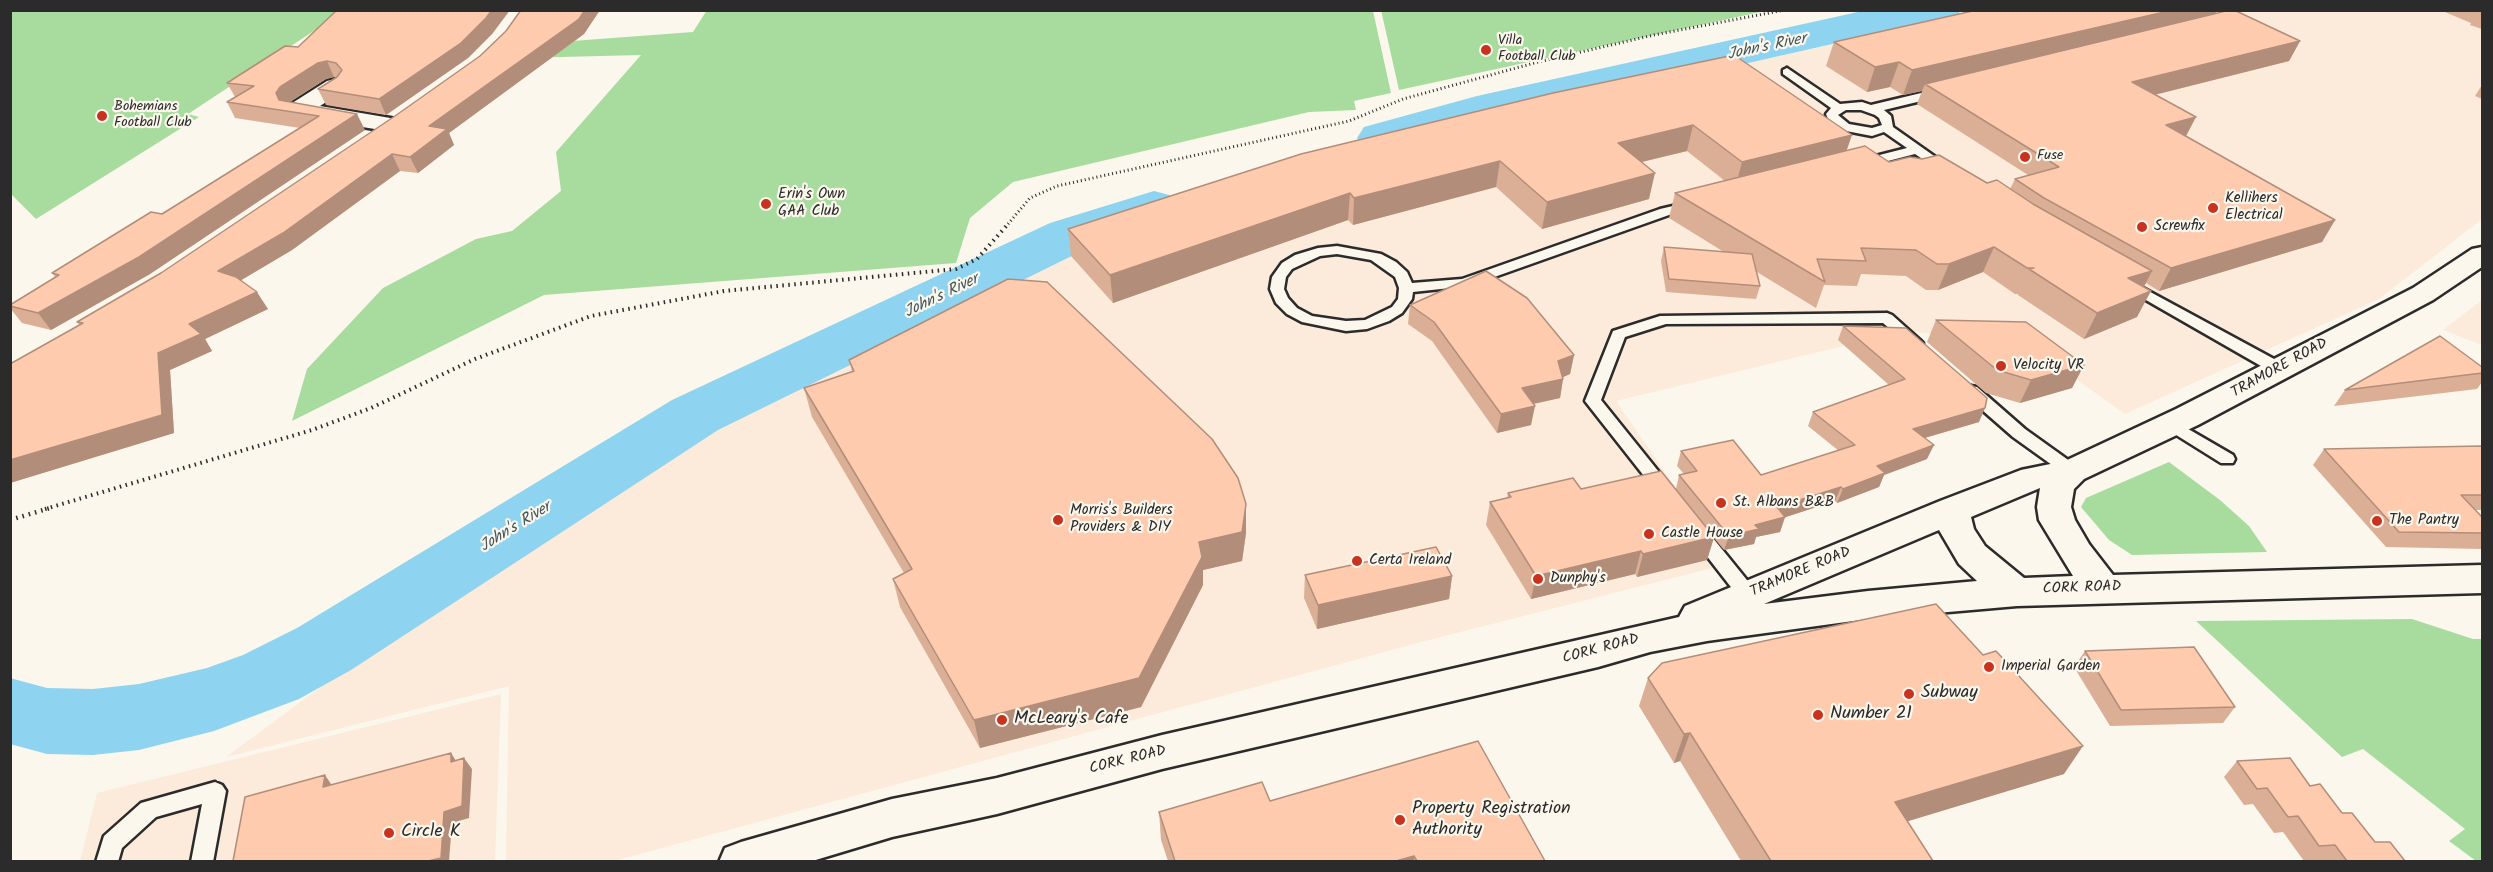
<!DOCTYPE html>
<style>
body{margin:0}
#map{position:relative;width:2493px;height:872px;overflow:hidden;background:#fbf7ec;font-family:Kalam,sans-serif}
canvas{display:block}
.frame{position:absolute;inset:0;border:12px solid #2b2b2b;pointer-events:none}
</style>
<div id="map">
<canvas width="2493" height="872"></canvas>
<div class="frame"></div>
</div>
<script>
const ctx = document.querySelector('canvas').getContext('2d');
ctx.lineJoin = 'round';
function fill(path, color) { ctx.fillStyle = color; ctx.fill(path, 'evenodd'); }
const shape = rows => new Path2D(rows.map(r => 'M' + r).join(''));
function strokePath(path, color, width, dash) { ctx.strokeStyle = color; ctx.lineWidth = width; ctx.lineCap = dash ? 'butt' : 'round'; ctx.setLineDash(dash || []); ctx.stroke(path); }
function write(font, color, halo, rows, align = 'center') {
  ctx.font = font + ' Kalam,sans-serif'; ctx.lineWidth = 4.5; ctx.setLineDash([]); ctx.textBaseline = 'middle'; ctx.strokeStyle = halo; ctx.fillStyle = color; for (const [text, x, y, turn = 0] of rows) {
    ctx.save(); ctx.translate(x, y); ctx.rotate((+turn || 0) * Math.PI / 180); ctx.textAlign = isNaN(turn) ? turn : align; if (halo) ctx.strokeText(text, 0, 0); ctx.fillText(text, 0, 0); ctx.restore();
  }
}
fill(shape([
 [1986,11,2482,11,2482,219,2379,299,2125,414,2046,358,1988,339,1905,331,1616,401,1728,564,1421,642,614,861,506,861,509,686,226,757,404,626,742,411,1076,243,1568,102],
 [2482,300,2482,345,2443,330],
 [501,694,495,861,80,862,97,793]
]), '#fceada');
fill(shape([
 [707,10,1373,11,1391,93,1354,101,1356,110,1309,112,1013,182,970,218,956,263,544,295,292,421,307,369,383,288,476,239,512,231,561,191,556,152,641,55,521,58,532,44,693,32],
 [1381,10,1765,10,1765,11,1399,90],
 [10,11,344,11,188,114,199,117,36,219,11,194],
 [2169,462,2220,500,2249,526,2267,552,2132,555,2109,540,2081,507,2086,498],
 [2412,619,2473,639,2482,639,2482,861,2476,861,2449,841,2465,829,2363,749,2342,757,2196,621]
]), '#a8dc9e');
fill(shape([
 [1867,10,1961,10,1955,19,1940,23,1850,40,1505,118,1382,153,1364,149,1357,138,1364,127,1477,96,1867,10],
 [1154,191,1173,196,1181,207,1173,218,1090,247,718,430,351,670,299,699,214,731,139,750,93,755,47,754,10,744,10,678,47,688,93,689,139,684,207,668,243,655,297,628,672,400,1050,223,1154,191]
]), '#8ed3ef');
const service = shape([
 [1787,68,1840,104,1862,102,1871,105,1942,88,1946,89,1946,95,1884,110,1891,116,1893,127,1954,170,1953,173,1943,173,1915,154,1861,168,1856,167,1855,164,1856,161,1907,148,1884,132,1872,136,1841,130,1828,119,1826,114,1831,108,1783,74,1783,70,1787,68],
 [1846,110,1861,110,1875,115,1879,118,1882,125,1872,128,1849,124,1838,115,1846,110],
 [1690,202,1697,206,1695,209,1669,215,1469,286,1413,292,1412,299,1402,313,1389,321,1367,329,1346,331,1302,322,1287,314,1276,303,1270,289,1272,277,1282,263,1295,255,1318,248,1337,246,1381,254,1396,262,1407,272,1412,283,1462,279,1660,209,1690,202],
 [1337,254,1371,260,1395,277,1399,288,1398,299,1392,307,1365,320,1346,321,1312,316,1297,308,1288,298,1284,289,1286,277,1292,269,1320,256,1337,254],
 [2130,281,2287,366,2289,370,2281,375,2275,374,2125,288,2123,285,2130,281],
 [1887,313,1892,315,1920,340,1923,343,1920,346,1910,346,1883,323,1666,324,1625,337,1601,400,1671,487,1674,491,1671,495,1659,495,1585,401,1613,331,1660,316,1887,313],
 [1971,386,1977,387,2025,429,2078,467,2080,471,2078,475,2066,475,2013,437,1965,395,1963,391,1971,386],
 [2171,419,2233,455,2235,459,2233,463,2221,463,2165,428,2163,424,2165,420,2171,419],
 [1698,526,1704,527,1755,590,1757,595,1755,600,1748,602,1741,600,1692,537,1689,532,1692,527,1698,526],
 [215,782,222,785,226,791,213,862,191,862,202,804,156,817,122,848,118,862,96,862,104,836,141,803,215,782]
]);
const minor = shape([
 [335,79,343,81,347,86,343,91,320,106,402,120,405,125,402,130,393,132,289,115,286,110,289,105,327,81,335,79]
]);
const secondary = shape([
 [2482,247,2482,267,2433,300,2198,425,2084,479,2074,489,2071,507,2075,520,2089,544,2113,575,2482,565,2482,593,2017,606,1868,619,1707,641,1650,652,1598,667,1162,769,997,814,892,837,809,862,719,862,725,848,741,842,892,799,997,778,1162,735,1679,617,1685,606,1940,501,2021,470,2065,461,2176,409,2413,288,2472,249,2482,247],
 [2040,488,2037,507,2039,520,2073,576,2024,578,1985,546,1974,529,1971,517,2040,488],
 [1939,530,1959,564,1977,581,1868,591,1764,604,1939,530]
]);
strokePath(service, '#2b2b2b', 5);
strokePath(minor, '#2b2b2b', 5);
strokePath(secondary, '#2b2b2b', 5);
strokePath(shape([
 [1008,224,1030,198,1057,186,1349,121,1403,99,1538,62,1654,35,1785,10]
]), '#2b2b2b', 3, [1, 3]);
strokePath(shape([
 [45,509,312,430,371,408,475,359,591,316,724,291,956,269,977,259,1009,223]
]), '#2b2b2b', 4, [1.5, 4.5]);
strokePath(shape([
 [10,520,50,508]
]), '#2b2b2b', 4.5, [1.5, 5]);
fill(service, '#fbf7ec');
fill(minor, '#fbf7ec');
fill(secondary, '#fbf7ec');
fill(shape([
 [337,10,510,10,492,34,468,58,386,115,326,105,318,89,336,77,334,77,326,79,290,102,365,130,150,274,51,330,22,323,10,308,10,305,55,277,52,273,162,214,300,128,235,118,227,102,235,97,227,83,298,47],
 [521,10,600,10,584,34,449,133,454,145,418,173,400,171,292,250,241,280,268,309,205,339,212,351,170,370,174,433,10,483,10,364,79,325,77,322,161,273,395,116,480,56,506,31],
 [1977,10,2217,10,2215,14,2300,41,2289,61,2154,95,2186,137,2335,220,2322,242,2159,291,2146,283,2144,287,2137,317,2084,339,2018,295,2018,294,2015,294,1983,272,1938,290,1926,290,1906,276,1861,274,1857,286,1824,285,1816,308,1757,272,1760,286,1756,299,1666,292,1661,261,1664,247,1724,252,1669,218,1675,193,1725,181,1687,151,1642,162,1649,199,1542,229,1496,187,1353,225,1348,220,1113,303,1071,256,1068,229,1553,93,1847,151,1889,162,1987,183,2010,189,2015,179,2028,175,1917,104,1922,91,1903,95,1890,87,1867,92,1826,66,1834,42],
 [2440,10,2482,10,2482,29,2470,25,2471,23],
 [2482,85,2482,99,2475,96],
 [1410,305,1574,355,1570,374,1563,377,1563,379,1560,398,1534,404,1531,425,1497,433,1432,341,1408,324],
 [1936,320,2084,365,2072,388,2020,403,1986,393,1927,342],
 [1843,326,1979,422,1925,438,1927,459,1884,475,1879,487,1837,503,1835,501,1785,517,1780,532,1756,537,1754,544,1724,550,1714,538,1707,560,1637,577,1635,574,1531,599,1486,525,1490,502,1507,498,1508,493,1581,489,1676,489,1679,475,1684,474,1677,466,1681,451,1761,475,1839,451,1808,426,1813,412,1889,385,1838,340],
 [849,360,1246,533,1242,561,1203,570,1203,585,1141,707,980,748,900,607,893,579,904,573,812,417,804,388,852,372],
 [2482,367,2482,382,2477,389,2334,406,2345,390],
 [2482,446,2482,510,2476,510,2482,517,2482,549,2386,547,2313,465,2324,449],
 [1305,575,1452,576,1449,599,1317,629,1304,598],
 [2085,651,2235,707,2223,723,2110,726,2074,667],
 [1983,655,2064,774,1907,821,1933,861,1741,861,1680,761,1674,763,1639,706,1648,678],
 [2237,761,2310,786,2375,842,2405,861,2304,861,2283,832,2274,833,2253,804,2244,805,2224,777],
 [1270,801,1545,861,1168,861,1161,840,1159,812]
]), '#dbaf96');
fill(shape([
 [492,10,510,10,492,34,468,58,386,115,379,99],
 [585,10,600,10,584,34,449,133,454,145,418,173,410,157,429,126],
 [2173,10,2217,10,2210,23,1925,84,1922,91,1903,95,1912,70],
 [2300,41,2289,61,2122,103,2132,82],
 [327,61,334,77,326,79,288,103,284,111,276,93,280,87,318,63],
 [1899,62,1890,87,1867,92,1875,67],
 [357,114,365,130,150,274,51,330,38,313],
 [2196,117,2185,138,2166,125],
 [1693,125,1687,151,1612,169,1618,143],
 [1852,135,1843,161,1735,188,1742,162],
 [392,154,400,171,292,250,228,288,218,271],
 [1500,161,1496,187,1353,225,1354,198],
 [1655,173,1649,199,1542,229,1547,202],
 [1350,193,1348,220,1113,303,1110,275],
 [2335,220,2322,242,2159,291,2171,268],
 [1994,247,1983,272,1938,290,1949,264],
 [2152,271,2139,296,2151,291,2137,317,2084,339,2097,313,2128,278],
 [257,292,268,309,205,339,212,351,170,370,174,433,10,483,10,460,158,353,189,324],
 [1574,355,1570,374,1554,381,1558,361],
 [2084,365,2072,388,2020,403,2031,380],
 [1563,379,1560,398,1518,407,1522,388],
 [1535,406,1531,425,1497,433,1501,414],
 [1985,408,1979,422,1907,443,1913,429],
 [1934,445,1927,459,1884,475,1879,487,1837,503,1843,489,1877,466],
 [1841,487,1835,501,1780,519,1785,517,1780,532,1756,537,1754,544,1724,550,1729,536,1755,525,1777,507],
 [1246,504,1246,533,1242,561,1203,570,1203,585,1141,707,980,748,974,720],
 [1714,537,1707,560,1637,577,1643,554],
 [1641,551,1635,574,1531,599,1536,576],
 [1452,576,1449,599,1317,629,1318,605],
 [1690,733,1680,761,1674,763,1684,734],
 [2083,746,2064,774,1879,830,1895,802],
 [451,753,458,764,451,762],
 [464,758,472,769,469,818,452,823,449,861,428,861,444,812],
 [325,775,333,787,323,787],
 [1414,856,1414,861,1396,861]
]), '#b28e7a');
const building = shape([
 [337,10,492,10,486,18,461,43,379,99,318,89,337,77,342,70,336,63,327,61,318,63,280,87,276,93,279,100,357,114,139,257,38,313,10,306,10,305,59,275,52,273,151,212,162,214,319,116,227,102,254,86,227,83,285,46,298,47,337,10],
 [521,10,585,10,579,19,429,126,447,129,410,157,392,154,283,233,218,271,236,277,257,292,189,324,201,334,158,353,162,415,10,460,10,364,83,323,77,322,161,273,395,116,480,56,506,31,521,10],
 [1977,10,2173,10,1912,70,1899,62,1875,67,1834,42,1977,10],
 [2230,10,2234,10,2300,41,2132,82,2196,117,2166,125,2335,220,2171,268,2044,198,2015,179,2059,167,1925,84,2230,10],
 [1734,55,1852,135,1742,162,1693,125,1618,143,1655,173,1547,202,1500,161,1354,198,1350,193,1110,275,1068,229,1301,154,1553,93,1734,55],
 [1865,146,1889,162,1910,157,1922,159,1939,155,1987,183,1997,180,2033,204,2152,271,2128,278,2151,291,2097,313,2029,269,2034,268,2027,268,1994,247,1949,264,1937,264,1916,250,1861,248,1866,261,1817,259,1825,282,1675,193,1865,146],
 [1664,247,1752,254,1760,286,1669,279,1664,247],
 [1486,271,1527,298,1574,355,1558,361,1563,379,1522,388,1535,406,1501,414,1434,322,1410,305,1486,271],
 [1008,279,1047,282,1212,439,1238,478,1246,504,1242,532,1199,542,1202,557,1139,678,974,720,893,579,912,569,804,388,854,371,849,360,1008,279],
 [1936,320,2026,322,2084,365,2031,380,1997,370,1936,320],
 [1843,326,1906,328,1987,398,1985,408,1913,429,1934,445,1877,466,1885,473,1843,489,1841,487,1777,507,1785,517,1755,525,1759,529,1729,536,1679,475,1697,471,1681,451,1733,440,1761,475,1855,445,1813,412,1905,379,1843,326],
 [2440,336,2482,367,2482,373,2345,390,2440,336],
 [2482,446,2482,495,2461,495,2482,517,2482,533,2399,532,2324,449,2482,446],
 [1661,471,1714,537,1643,554,1641,551,1536,576,1490,502,1511,497,1508,493,1573,478,1581,489,1661,471],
 [1436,547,1452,576,1318,605,1305,575,1436,547],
 [1936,604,1983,655,1996,651,2083,746,1895,802,1933,861,1771,861,1690,733,1684,734,1648,678,1662,663,1936,604],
 [2194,647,2235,707,2121,710,2085,651,2194,647],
 [1478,741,1545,861,1417,861,1414,856,1396,861,1175,861,1159,812,1262,782,1270,801,1478,741],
 [451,753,451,762,464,758,462,806,444,812,441,858,428,861,233,861,245,797,325,775,323,787,451,753],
 [2290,758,2310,786,2320,784,2342,813,2352,813,2375,842,2390,842,2405,861,2347,861,2335,845,2319,846,2298,816,2288,817,2267,788,2257,789,2237,761,2290,758]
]);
fill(building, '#ffcbaf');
strokePath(building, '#b28e7a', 1.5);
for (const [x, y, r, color] of [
 [1486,50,6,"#c8321e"],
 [102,116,6,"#c8321e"],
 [2025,157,6,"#c8321e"],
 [766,204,6,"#c8321e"],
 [2213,208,6,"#c8321e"],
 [2142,227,6,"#c8321e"],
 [2001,366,6,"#c8321e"],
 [1721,503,6,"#c8321e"],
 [1058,520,6,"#c8321e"],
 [2377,521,6,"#c8321e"],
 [1649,534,6,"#c8321e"],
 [1357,561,6,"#c8321e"],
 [1538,579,6,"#c8321e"],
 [1989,667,6,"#c8321e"],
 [1909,694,6,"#c8321e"],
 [1818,715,6,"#c8321e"],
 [1002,720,6,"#c8321e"],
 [1400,820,6,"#c8321e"],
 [389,833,6,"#c8321e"]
]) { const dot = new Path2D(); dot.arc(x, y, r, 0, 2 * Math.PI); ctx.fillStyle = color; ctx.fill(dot); strokePath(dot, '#fbf7ec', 2); }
write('14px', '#2b2b2b', '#fbf7ec', [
 ["Villa",1498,42],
 ["Football Club",1498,58],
 ["Bohemians",114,108],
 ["Football Club",114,124],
 ["Fuse",2037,157]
], 'left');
write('15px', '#2b2b2b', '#fbf7ec', [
 ["Erin's Own",778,195],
 ["GAA Club",778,212],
 ["Kellihers",2225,199],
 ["Electrical",2225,216],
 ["Screwfix",2154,227],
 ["Velocity VR",2013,366],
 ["St. Albans B&B",1733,503],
 ["Morris's Builders",1070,511],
 ["Providers & DIY",1070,528],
 ["The Pantry",2389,521],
 ["Castle House",1661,534],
 ["Certa Ireland",1369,561],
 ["Dunphy's",1550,579],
 ["Imperial Garden",2001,667]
], 'left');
write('15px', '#2b2b2b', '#fbf7ec', [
 ["TRAMORE ROAD",2280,369,-29],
 ["TRAMORE ROAD",1801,573,-23],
 ["CORK ROAD",2082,589,-2],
 ["CORK ROAD",1601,650,-15],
 ["CORK ROAD",1128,761,-14]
]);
write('italic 16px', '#44555c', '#fbf7ec', [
 ["John's River",1767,48,-12],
 ["John's River",942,297,-26],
 ["John's River",516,528,-32]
]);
write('18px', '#2b2b2b', '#fbf7ec', [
 ["Subway",1921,694],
 ["Number 21",1830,715],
 ["McLeary's Cafe",1014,720],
 ["Property Registration",1412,810],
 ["Authority",1412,831],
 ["Circle K",401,833]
], 'left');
</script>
